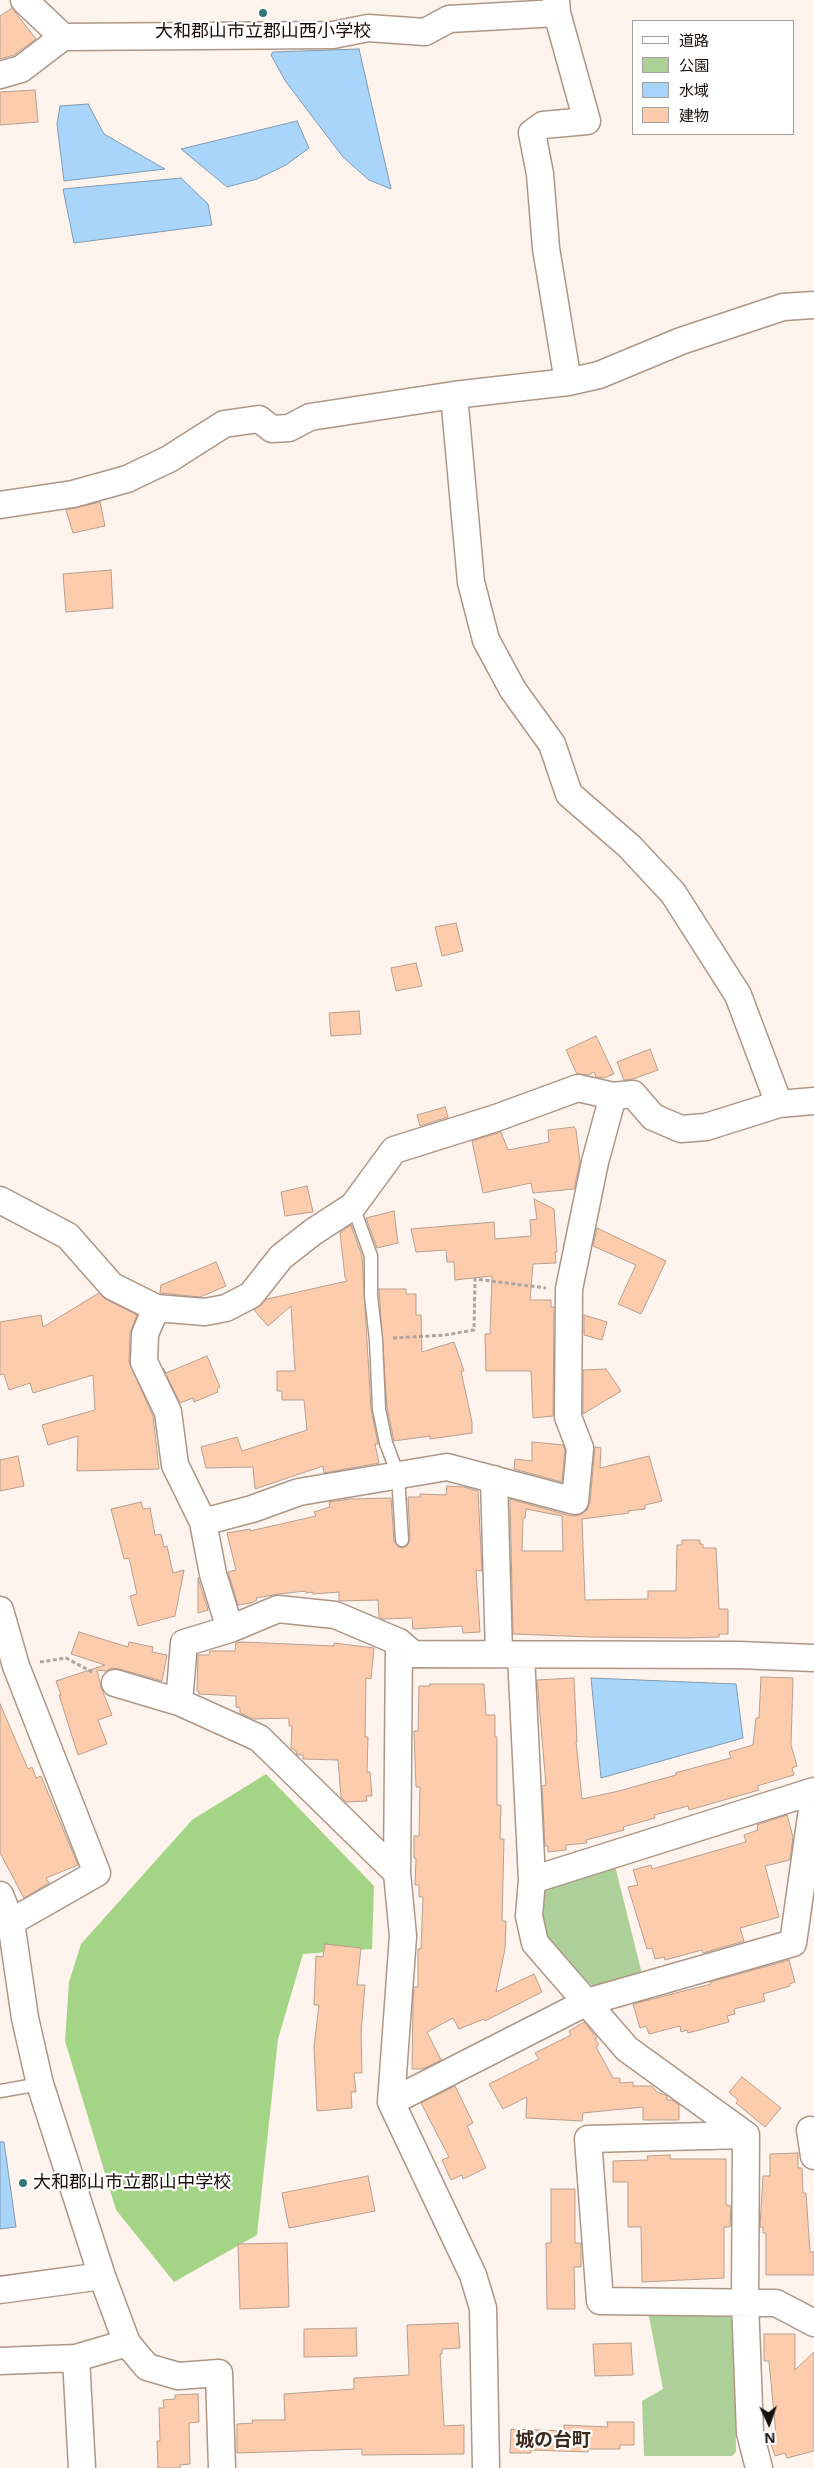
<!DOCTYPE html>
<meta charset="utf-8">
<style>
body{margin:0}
#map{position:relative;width:814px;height:2468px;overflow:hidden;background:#fef4ed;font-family:"Open Sans","Noto Sans JP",sans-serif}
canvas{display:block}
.legend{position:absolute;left:632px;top:20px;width:162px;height:115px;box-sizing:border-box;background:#fff;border:1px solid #a39f9d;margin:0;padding:6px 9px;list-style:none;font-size:15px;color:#180f0a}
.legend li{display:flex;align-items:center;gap:10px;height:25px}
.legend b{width:25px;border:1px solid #a39f9d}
.north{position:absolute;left:744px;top:2398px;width:50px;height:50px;-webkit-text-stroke:4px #fff;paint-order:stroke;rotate:177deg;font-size:14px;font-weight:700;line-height:20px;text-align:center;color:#180f0a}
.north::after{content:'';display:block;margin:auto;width:18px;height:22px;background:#180f0a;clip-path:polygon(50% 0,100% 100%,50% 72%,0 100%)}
</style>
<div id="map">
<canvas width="814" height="2468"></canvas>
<ul class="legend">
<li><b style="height:6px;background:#fff"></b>道路</li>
<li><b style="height:14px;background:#add099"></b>公園</li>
<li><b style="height:14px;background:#aad5fb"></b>水域</li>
<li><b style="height:14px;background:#fdccac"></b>建物</li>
</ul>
<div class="north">N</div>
</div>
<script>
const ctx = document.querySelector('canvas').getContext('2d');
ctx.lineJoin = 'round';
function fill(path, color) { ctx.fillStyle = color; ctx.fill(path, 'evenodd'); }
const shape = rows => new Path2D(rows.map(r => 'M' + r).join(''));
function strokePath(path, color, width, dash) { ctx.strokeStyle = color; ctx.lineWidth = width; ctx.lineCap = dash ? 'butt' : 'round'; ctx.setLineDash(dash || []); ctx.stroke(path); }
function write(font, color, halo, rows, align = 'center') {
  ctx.font = font + ' "Open Sans","Noto Sans JP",sans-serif'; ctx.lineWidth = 4.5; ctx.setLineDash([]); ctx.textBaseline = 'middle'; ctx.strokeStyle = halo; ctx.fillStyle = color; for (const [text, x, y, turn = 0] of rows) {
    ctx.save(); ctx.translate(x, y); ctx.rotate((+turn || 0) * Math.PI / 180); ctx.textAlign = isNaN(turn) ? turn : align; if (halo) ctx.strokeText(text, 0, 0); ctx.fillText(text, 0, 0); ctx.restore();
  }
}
fill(shape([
 [614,1862,642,1974,596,1990,537,1929,539,1905,551,1880],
 [647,2307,729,2314,735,2322,736,2452,732,2456,644,2456,642,2401,663,2389]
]), '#add099');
fill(shape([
 [266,1774,374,1886,372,1949,303,1954,278,2039,257,2235,174,2282,116,2210,65,2041,69,1982,81,1944,192,1820]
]), '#a4d586');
const water = shape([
 [359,49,391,189,369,180,343,157,286,82,271,55,273,52,359,49],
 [88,104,104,134,165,169,64,181,57,124,60,106,88,104],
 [297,121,309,148,286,165,257,179,227,187,181,149,297,121],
 [181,178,208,204,212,225,74,243,63,189,181,178],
 [591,1678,736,1684,743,1738,601,1778,591,1678],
 [0,2142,4,2142,16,2227,0,2229,0,2142]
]);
fill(water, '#aad5fb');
strokePath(water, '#7e9ab3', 1);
const building = shape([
 [12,8,36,39,14,55,0,59,0,16,12,8],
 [35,90,38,122,0,125,0,92,35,90],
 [100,502,105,526,73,533,66,510,100,502],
 [111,570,113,608,66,612,63,574,111,570],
 [456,923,463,951,442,956,435,927,456,923],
 [416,963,422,986,396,991,391,968,416,963],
 [359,1011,361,1034,331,1036,329,1013,359,1011],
 [596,1036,614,1074,604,1078,596,1077,594,1072,588,1075,577,1074,566,1050,596,1036],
 [650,1049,658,1070,633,1079,624,1080,617,1062,650,1049],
 [445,1107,448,1117,420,1126,417,1115,445,1107],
 [574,1127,576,1130,580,1162,574,1189,533,1193,531,1183,483,1193,472,1141,501,1132,508,1150,549,1142,548,1130,574,1127],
 [307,1186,313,1212,285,1216,281,1192,307,1186],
 [534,1199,554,1209,557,1252,555,1252,556,1263,533,1264,530,1300,551,1300,551,1307,554,1307,553,1416,533,1418,531,1371,486,1371,485,1334,490,1334,492,1276,455,1280,454,1262,447,1262,446,1250,416,1252,411,1229,494,1222,495,1239,531,1236,530,1220,537,1219,534,1199],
 [394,1211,398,1243,377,1248,366,1218,394,1211],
 [351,1225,362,1256,371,1409,378,1444,375,1444,379,1463,324,1473,323,1466,255,1489,253,1467,206,1468,201,1447,237,1437,242,1451,307,1430,304,1400,282,1400,282,1391,277,1391,277,1371,295,1371,291,1306,268,1326,254,1310,267,1299,347,1281,345,1277,340,1233,351,1225],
 [597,1228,666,1261,641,1314,618,1304,636,1265,593,1246,597,1228],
 [216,1262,226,1286,200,1297,160,1293,161,1285,216,1262],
 [379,1289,406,1289,406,1294,416,1294,416,1315,421,1315,422,1352,454,1342,464,1371,461,1371,472,1422,472,1433,430,1439,430,1436,394,1441,387,1408,379,1289],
 [99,1293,105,1299,137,1315,130,1333,129,1362,153,1416,159,1469,77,1471,78,1436,48,1445,42,1425,95,1410,93,1375,33,1393,30,1383,9,1390,4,1374,0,1375,0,1322,41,1315,43,1327,99,1293],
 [584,1315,607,1322,602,1340,584,1335,584,1315],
 [207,1356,220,1387,217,1389,218,1392,194,1402,193,1398,180,1403,163,1368,166,1373,207,1356],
 [606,1369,621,1391,583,1414,583,1370,606,1369],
 [532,1442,563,1445,565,1450,562,1482,514,1469,515,1459,532,1461,532,1442],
 [595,1447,601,1448,600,1468,649,1456,662,1501,645,1505,645,1509,628,1511,629,1513,582,1519,585,1600,648,1599,648,1591,676,1591,677,1545,682,1545,682,1540,700,1540,700,1544,703,1544,703,1548,716,1548,719,1609,728,1609,728,1634,719,1634,719,1637,688,1638,590,1637,513,1634,510,1499,571,1516,580,1515,587,1510,590,1502,595,1447],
 [526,1509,562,1516,563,1551,522,1551,523,1518,525,1518,526,1509],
 [18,1456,24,1486,0,1491,0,1460,18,1456],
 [447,1486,464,1487,478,1491,482,1571,476,1570,480,1632,463,1633,462,1626,413,1629,412,1618,383,1619,379,1617,378,1600,339,1601,339,1592,313,1594,313,1592,306,1593,306,1591,279,1594,256,1598,257,1600,251,1603,238,1605,228,1572,236,1570,227,1533,250,1529,250,1531,316,1516,314,1512,330,1507,329,1502,350,1499,391,1498,394,1541,398,1547,403,1548,407,1546,410,1540,408,1497,420,1497,420,1494,446,1495,447,1486],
 [141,1502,143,1509,150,1508,155,1535,161,1534,164,1547,167,1546,173,1573,184,1570,175,1616,138,1626,130,1596,137,1594,129,1558,124,1559,111,1509,141,1502],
 [198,1578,208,1610,198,1613,198,1578],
 [79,1632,128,1647,129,1642,153,1647,152,1652,167,1655,162,1681,119,1669,112,1668,106,1671,97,1670,101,1687,112,1715,98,1720,107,1744,78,1755,59,1695,61,1695,56,1681,105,1665,71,1654,79,1632],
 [243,1642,334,1646,334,1643,374,1648,371,1679,366,1678,365,1737,368,1737,367,1772,370,1772,372,1796,366,1796,367,1801,346,1802,341,1797,338,1760,303,1759,303,1755,297,1755,296,1751,291,1748,292,1726,289,1726,289,1718,254,1719,240,1713,240,1708,236,1707,236,1696,199,1694,199,1691,197,1691,198,1655,209,1655,210,1651,235,1651,236,1643,243,1642],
 [761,1677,793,1678,791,1745,797,1766,792,1768,794,1775,757,1786,759,1790,689,1810,688,1806,654,1815,655,1818,623,1827,624,1830,586,1840,587,1843,566,1845,566,1850,548,1852,548,1846,545,1846,542,1786,546,1785,537,1680,574,1678,577,1742,576,1742,582,1799,619,1791,676,1775,675,1773,731,1758,729,1752,753,1745,756,1718,759,1718,761,1677],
 [430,1684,484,1684,486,1715,495,1715,495,1736,497,1737,497,1805,501,1805,500,1839,504,1839,502,1921,506,1921,505,1949,496,1992,534,1974,542,1992,485,2021,484,2019,459,2029,453,2018,427,2032,441,2060,423,2069,412,2069,413,2001,414,1987,418,1987,418,1949,421,1949,423,1897,419,1897,419,1885,415,1885,416,1858,414,1858,414,1836,419,1836,420,1787,416,1787,414,1731,418,1731,419,1686,430,1686,430,1684],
 [0,1704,28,1769,32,1767,36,1778,41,1776,78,1865,46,1878,49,1883,24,1898,0,1853,0,1704],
 [787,1815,793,1837,790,1860,765,1866,779,1917,740,1928,744,1941,703,1953,702,1950,665,1960,664,1957,655,1959,652,1948,647,1949,628,1887,638,1885,633,1870,651,1865,652,1869,746,1842,744,1835,758,1830,757,1825,787,1815],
 [325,1944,361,1948,357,1985,365,1985,361,2033,362,2073,354,2073,356,2092,351,2092,352,2108,317,2111,314,2047,319,2005,314,2005,316,1956,323,1957,325,1944],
 [789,1960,795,1982,789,1984,790,1986,763,1994,765,2001,734,2009,735,2014,727,2016,729,2022,688,2033,687,2030,681,2032,680,2026,649,2034,646,2026,640,2028,633,2004,711,1984,710,1982,789,1960],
 [584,2022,597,2038,595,2039,599,2045,596,2047,613,2078,620,2078,620,2083,633,2082,633,2086,652,2086,657,2092,667,2096,667,2100,672,2100,679,2105,679,2120,643,2120,643,2107,583,2113,582,2121,526,2118,527,2097,503,2109,489,2084,539,2059,535,2053,571,2035,569,2031,584,2022],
 [742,2077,781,2108,765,2127,736,2103,738,2100,729,2092,742,2077],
 [455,2086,473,2123,467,2126,486,2168,463,2179,462,2175,451,2180,442,2160,449,2157,421,2103,455,2086],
 [798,2153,798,2168,802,2168,803,2193,806,2193,810,2252,814,2252,814,2275,766,2275,766,2233,763,2233,763,2227,760,2227,763,2176,770,2176,770,2154,798,2153],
 [670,2155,670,2159,726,2159,726,2205,731,2206,730,2227,724,2227,724,2278,642,2282,641,2227,628,2227,628,2182,613,2182,613,2161,648,2160,647,2156,670,2155],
 [368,2176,375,2211,289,2228,282,2193,368,2176],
 [551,2189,575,2189,575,2243,581,2243,581,2267,574,2267,575,2309,547,2309,546,2243,551,2243,551,2189],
 [287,2243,289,2307,240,2309,238,2244,287,2243],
 [458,2323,460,2348,442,2349,442,2354,440,2354,444,2426,464,2425,464,2454,362,2455,362,2449,237,2453,237,2424,253,2423,252,2420,285,2420,284,2394,354,2389,354,2378,409,2375,407,2325,458,2323],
 [356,2328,357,2356,304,2357,304,2329,356,2328],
 [764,2334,795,2334,795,2370,814,2352,814,2451,787,2458,785,2453,775,2456,769,2438,776,2435,769,2361,764,2361,764,2334],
 [631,2343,633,2375,595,2376,593,2344,631,2343],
 [198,2394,199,2422,189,2423,190,2464,180,2465,180,2468,158,2468,157,2441,160,2441,159,2408,164,2408,163,2400,175,2399,175,2395,198,2394],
 [607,2422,634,2422,634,2445,620,2445,620,2449,588,2449,588,2452,531,2450,531,2453,510,2453,511,2429,564,2431,564,2425,608,2427,607,2422]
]);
fill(building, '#fdccac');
strokePath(building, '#b79f90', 1);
const service = shape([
 [353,1206,371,1256,371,1296,376,1340,379,1409,386,1443,398,1475,402,1540],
 [0,2091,40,2084]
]);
const minor = shape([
 [24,0,63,37,333,35,368,28,425,32,449,19,557,13],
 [556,0,557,13,587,121,543,125,532,133,540,174,546,248,568,382],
 [0,75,21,69,63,37],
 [454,395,471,582,486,640,513,690,552,744,569,794,629,846,673,893,738,995,779,1104],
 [0,505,73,494,127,479,169,459,224,424,259,419,272,429,289,428,310,417,454,395,568,382,599,375,681,341,783,307,814,305],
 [0,1200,68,1236,112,1286,156,1308,205,1312,226,1308,251,1295,281,1257,313,1232,353,1206,394,1150,496,1118,578,1088,613,1096,633,1094,653,1117,681,1129,706,1127,779,1104,814,1101],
 [156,1308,145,1334,144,1362,168,1412,175,1465,203,1522,213,1574,230,1629],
 [494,1479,499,1654],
 [203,1522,252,1509,299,1492,447,1467,575,1501,580,1448,568,1417,569,1289,595,1162,613,1096],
 [0,1610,16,1666,97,1873,11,1922],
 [399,1642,397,1873,403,1936,391,2102,473,2275,483,2308,486,2468],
 [521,1655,532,1880,529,1916,535,1943,627,2049,746,2135,745,2301,750,2433,759,2468],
 [115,1683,179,1702,259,1738,397,1873],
 [179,1702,184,1643,230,1629,278,1609,335,1615,399,1642,413,1654,738,1655,814,1658],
 [532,1880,814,1791],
 [0,1895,11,1922,25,2018,40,2084,102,2276,127,2343,147,2367,178,2376,219,2373,222,2468],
 [391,2102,587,2002,793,1943,814,1795],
 [810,2130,814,2156],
 [746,2135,588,2139,600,2301,776,2303,814,2323],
 [0,2290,102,2276],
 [76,2358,82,2468],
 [0,2361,76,2358,127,2343]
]);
strokePath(service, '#ae9687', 15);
strokePath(minor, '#ae9687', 29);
strokePath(shape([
 [393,1338,445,1335,474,1330,475,1279,546,1288],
 [40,1662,66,1658,94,1673]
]), '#afa59f', 3, [4, 2.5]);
strokePath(service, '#fff', 12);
strokePath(minor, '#fff', 26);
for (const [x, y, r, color] of [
 [263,13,5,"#327973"],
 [23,2183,5,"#327973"]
]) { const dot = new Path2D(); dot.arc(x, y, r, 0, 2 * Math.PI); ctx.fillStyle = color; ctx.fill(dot); strokePath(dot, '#fff', 2); }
write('18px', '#180f0a', '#fff', [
 ["大和郡山市立郡山西小学校",263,32],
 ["大和郡山市立郡山中学校",33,2183,"left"]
]);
write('bold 19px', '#3c291c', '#fff', [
 ["城の台町",553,2441]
]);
</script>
